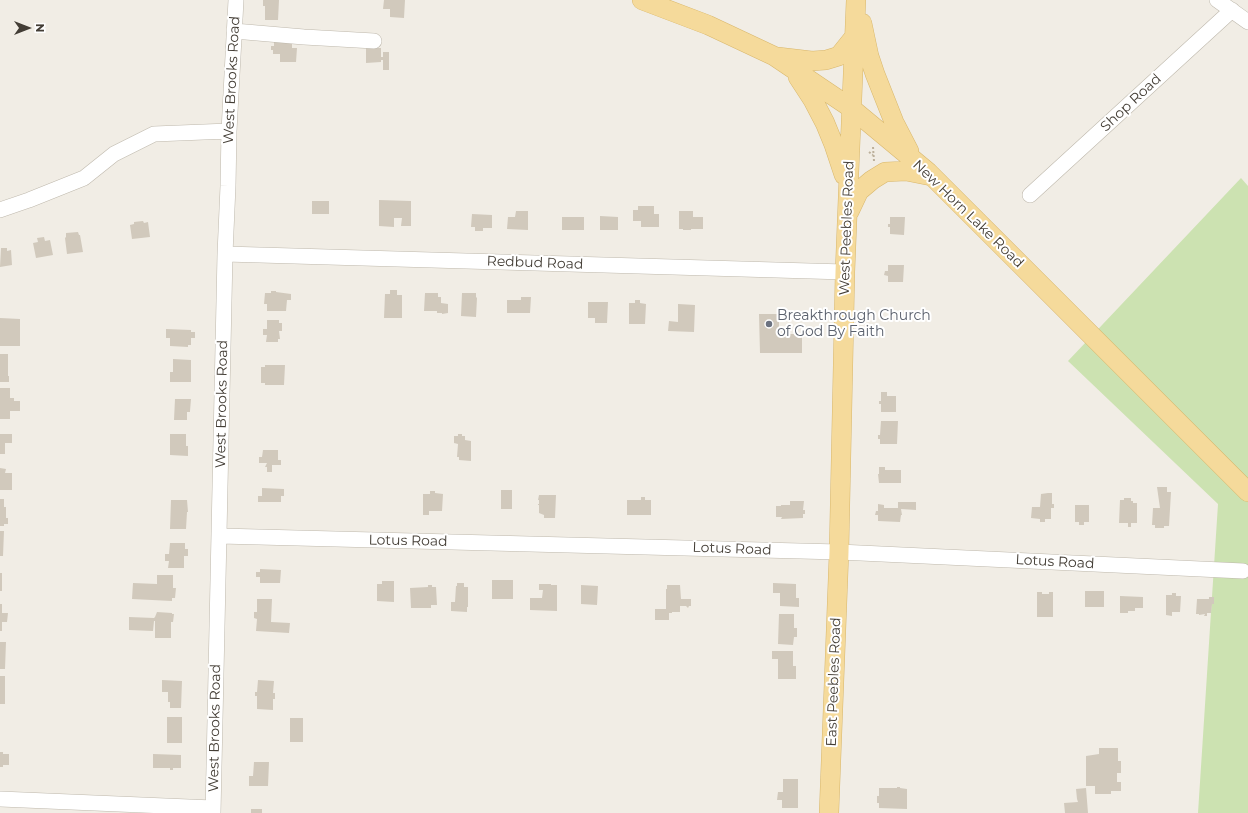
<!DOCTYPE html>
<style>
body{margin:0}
#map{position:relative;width:1248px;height:813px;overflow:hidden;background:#f1ede5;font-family:Montserrat,sans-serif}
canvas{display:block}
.north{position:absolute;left:8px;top:8px;width:40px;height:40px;-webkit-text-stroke:3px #fff;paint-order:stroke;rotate:90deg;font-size:11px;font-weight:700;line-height:16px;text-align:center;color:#433d35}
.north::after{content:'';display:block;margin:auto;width:14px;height:18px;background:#433d35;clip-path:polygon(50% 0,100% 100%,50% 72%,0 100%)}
</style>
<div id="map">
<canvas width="1248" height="813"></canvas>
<div class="north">N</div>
</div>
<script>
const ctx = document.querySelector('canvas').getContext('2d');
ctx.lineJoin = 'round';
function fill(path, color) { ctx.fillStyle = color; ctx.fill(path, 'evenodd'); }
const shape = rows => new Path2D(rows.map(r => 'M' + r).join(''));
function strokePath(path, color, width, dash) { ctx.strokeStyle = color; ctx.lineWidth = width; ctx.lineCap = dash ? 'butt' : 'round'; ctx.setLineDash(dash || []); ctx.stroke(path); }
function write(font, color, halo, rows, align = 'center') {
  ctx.font = font + ' Montserrat,sans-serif'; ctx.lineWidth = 4; ctx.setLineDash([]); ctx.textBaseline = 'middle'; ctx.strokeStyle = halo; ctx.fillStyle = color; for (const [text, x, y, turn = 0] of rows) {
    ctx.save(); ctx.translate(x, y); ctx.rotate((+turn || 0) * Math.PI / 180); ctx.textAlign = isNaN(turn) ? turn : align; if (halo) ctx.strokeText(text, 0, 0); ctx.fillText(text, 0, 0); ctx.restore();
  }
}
fill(shape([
 [1241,178,1248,186,1248,813,1198,813,1218,504,1068,361]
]), '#cce2b1');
fill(shape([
 [263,0,279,0,278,20,265,20,265,6,263,6],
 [384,0,405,0,404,18,390,17,390,9,383,9],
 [274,39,292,40,292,48,297,48,296,62,280,62,280,54,273,54,273,50,271,50,271,46,274,46],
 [375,45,375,48,381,48,381,57,383,57,383,52,389,52,389,70,383,70,383,60,381,60,381,62,366,63,366,48,370,48],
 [379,200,411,201,411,226,401,226,402,218,394,218,394,227,379,226],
 [312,201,329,201,329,214,312,214],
 [638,206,654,206,654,214,659,214,659,227,641,227,641,221,633,221,633,210,638,210],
 [516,211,528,211,528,230,507,229,508,217,515,217],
 [679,211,693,211,693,217,703,217,703,229,691,229,691,230,683,230,683,229,679,229],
 [472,214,492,215,492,228,483,228,483,231,475,231,475,227,471,227],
 [600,216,618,217,618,230,600,230],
 [562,217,584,217,584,230,562,230],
 [890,217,905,217,904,235,890,234,890,227,888,227,888,224,890,224],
 [143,221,144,223,148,222,150,237,132,239,130,225,134,224,134,222],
 [78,232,79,235,80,235,83,252,67,254,65,238,66,237,66,233],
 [44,237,45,241,50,240,53,255,36,258,33,243,38,242,37,238],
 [1,248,7,248,7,251,11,250,12,265,0,267],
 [888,265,904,265,903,282,888,282,888,276,884,275,885,271,888,271],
 [390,290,397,290,397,295,402,295,402,318,384,318,385,294,390,294],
 [271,291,276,291,276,292,291,294,291,300,287,300,286,311,267,311,267,304,264,304,265,293,271,293],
 [425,293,438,293,438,297,441,297,441,303,448,304,448,313,442,314,442,313,437,313,437,311,424,311],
 [462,293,476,293,476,297,477,298,476,317,461,316],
 [521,297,531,297,530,313,507,313,507,300,521,300],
 [635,300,640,300,640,303,646,304,645,324,629,324,629,303,635,303],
 [588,302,608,302,607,323,595,323,595,318,588,318],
 [678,304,695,305,694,332,668,331,669,321,678,322],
 [759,314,779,314,779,334,802,334,802,353,760,353],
 [0,318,20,319,20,346,0,346],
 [267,320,279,320,279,323,282,323,282,331,279,331,280,339,278,339,278,342,266,342,267,335,263,335,263,329,267,329],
 [166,329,191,330,191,332,195,332,195,338,191,338,191,345,188,345,188,347,170,346,170,338,166,338],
 [0,354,8,354,8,376,9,376,9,382,0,382],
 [173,359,191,360,191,382,170,382,170,372,173,372],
 [265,365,285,365,284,385,265,385,265,383,261,383,261,367,265,367],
 [0,388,10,388,10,398,14,398,14,401,20,401,20,411,10,411,10,419,0,419],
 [881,392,887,392,887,396,896,396,896,412,881,412,881,404,879,404,879,401,881,401],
 [175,399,191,399,190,411,190,412,187,412,187,420,174,420],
 [881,421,898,421,897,444,880,444,880,439,878,439,878,435,880,435],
 [0,434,12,434,12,443,5,443,5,454,0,454],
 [170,434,186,434,186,446,188,446,188,456,170,455],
 [458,434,462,434,462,436,465,436,465,440,471,441,471,461,459,460,459,457,457,457,458,444,454,443,454,436,458,436],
 [263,450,278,450,278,460,281,460,281,465,272,465,272,472,267,472,267,467,265,467,267,463,259,463,259,457,262,457],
 [879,467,885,467,885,470,901,470,901,483,879,483,878,474,879,474],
 [0,468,6,469,5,473,12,473,12,490,0,490],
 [1157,487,1167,487,1167,492,1171,492,1169,526,1164,526,1164,528,1155,528,1155,525,1152,525,1153,508,1160,508],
 [262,488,284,489,284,496,281,496,281,502,258,502,258,496,262,496],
 [501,490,512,490,512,509,501,509],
 [430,491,435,491,435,493,443,494,442,511,429,511,429,515,423,515,423,494,430,494],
 [1048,493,1052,493,1052,504,1054,504,1054,508,1051,508,1051,519,1045,519,1045,522,1040,522,1040,519,1031,518,1032,507,1040,507,1041,494],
 [539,495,556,495,555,518,544,518,544,515,539,513,539,505,538,505,538,504,539,504,539,500,538,500],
 [641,497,645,497,645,500,651,500,651,515,627,515,627,500,641,500],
 [1124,498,1131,498,1131,501,1133,501,1133,503,1137,503,1137,523,1131,523,1131,527,1128,527,1128,523,1119,523,1120,500,1124,500],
 [0,499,4,499,4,507,6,507,6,518,8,518,8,524,4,524,4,526,0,526],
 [171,500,187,500,188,512,187,512,186,529,170,529],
 [790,501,804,501,803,510,805,510,805,514,803,514,803,518,781,519,782,517,776,517,776,506,781,506,781,505,790,505],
 [898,502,916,502,916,510,901,509,902,515,901,515,900,522,878,521,878,515,875,515,876,511,878,511,878,504,884,505,884,508,898,508],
 [1075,505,1089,505,1089,522,1084,522,1084,525,1079,525,1079,522,1075,522],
 [0,531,4,531,3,556,0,556],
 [170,543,185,543,185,549,188,549,188,556,184,556,184,568,168,568,169,561,165,561,165,554,169,554],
 [260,569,281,570,280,583,260,583,260,577,256,577,256,572,260,572],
 [0,573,2,573,2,591,0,591],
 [157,575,173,575,173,588,176,588,175,598,172,598,172,601,132,599,133,583,157,584],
 [492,580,513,580,513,599,492,599],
 [382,581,394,581,394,602,377,601,377,584,382,584],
 [457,583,464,583,464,587,468,587,468,607,467,607,467,612,451,611,451,602,455,602,456,586,457,586],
 [773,583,796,584,796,598,799,598,799,607,780,606,780,593,773,593],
 [539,584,551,584,551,585,557,585,557,611,530,610,530,598,542,598,543,590,539,590],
 [428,585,432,585,432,587,436,587,437,605,431,605,431,608,411,608,410,588,428,587],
 [581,585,598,586,597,605,581,604],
 [667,585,680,585,681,599,691,599,691,606,689,606,688,608,686,606,680,606,680,612,672,612,672,613,669,613,669,620,655,620,655,609,666,609,666,589,667,589],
 [1085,591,1104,591,1104,607,1085,607],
 [1037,592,1042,592,1042,594,1049,594,1049,592,1053,592,1053,617,1037,617],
 [1172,593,1176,593,1176,596,1181,596,1180,612,1172,612,1172,616,1166,615,1166,595,1172,595],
 [1120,596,1143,597,1143,608,1135,608,1135,611,1128,611,1128,613,1120,613],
 [1209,597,1214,597,1214,604,1212,604,1211,613,1207,613,1207,608,1207,616,1204,616,1205,614,1199,615,1199,614,1196,614,1197,599,1209,599],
 [257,599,272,599,271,622,290,623,289,633,256,631,257,619,254,618,254,612,257,612],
 [0,604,2,604,2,613,8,613,7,622,2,622,2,631,0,631],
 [157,612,172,613,172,614,174,614,173,622,171,622,171,638,155,638,155,621,154,621,153,631,129,630,129,617,154,618,155,617],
 [779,614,794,614,794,628,797,628,797,637,794,637,793,645,778,644],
 [0,642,6,642,5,669,0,669],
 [772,651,793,651,793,666,796,666,796,679,778,679,778,659,772,659],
 [0,676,5,676,5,704,0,704],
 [162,680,182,681,181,708,170,708,170,702,168,702,168,692,162,692],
 [258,680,274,681,273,693,275,693,275,699,273,699,273,710,257,709,257,696,255,696,255,692,257,692],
 [167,717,182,717,182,743,167,743],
 [290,718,303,718,303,742,290,742],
 [1099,748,1118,748,1118,761,1121,761,1121,773,1117,773,1117,782,1121,782,1121,791,1111,791,1111,794,1095,794,1095,786,1086,786,1086,756,1099,754],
 [0,752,3,752,3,754,9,754,9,765,3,765,3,767,0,767],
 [153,754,181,755,181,768,173,768,173,770,170,770,170,768,153,768],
 [254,762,269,762,268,786,249,786,249,776,253,776],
 [783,779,798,779,798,808,782,808,782,800,777,800,778,792,783,792],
 [897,787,900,787,900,788,907,789,907,809,879,808,879,803,877,803,877,796,879,796,879,788,897,788],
 [1086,788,1088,813,1065,813,1064,803,1078,802,1077,799,1076,789],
 [251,809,262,809,262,813,251,813]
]), '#d1c9bc');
const minor = shape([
 [1217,0,1248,22],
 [234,31,304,37,374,41],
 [1030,195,1232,10],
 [0,210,29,200,84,178,114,154,154,134,229,131],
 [225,254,845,272],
 [220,536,839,552,1243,571],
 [0,799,213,808],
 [213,813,225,254,228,186,229,131,236,0]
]);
const major = shape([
 [642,0,708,25,774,56,851,108,928,172,1248,492],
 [862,23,869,56,875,74,894,122,909,151],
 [778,57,812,61,826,60,839,56,855,36],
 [798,77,813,100,825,123,834,145,844,175],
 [849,212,859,191,872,180,885,172,906,171,931,176],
 [829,813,839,552,845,272,856,0]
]);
strokePath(minor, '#beb8ac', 16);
strokePath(major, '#d8b76c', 20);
strokePath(shape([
 [873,147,874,161],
 [869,152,873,155]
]), '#bcb09b', 2, [2, 2]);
strokePath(minor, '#fff', 15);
strokePath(major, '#f5da9b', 19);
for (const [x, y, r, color] of [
 [769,324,4,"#6b7280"]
]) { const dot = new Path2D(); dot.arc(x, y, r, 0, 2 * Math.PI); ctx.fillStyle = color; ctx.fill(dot); strokePath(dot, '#fff', 1.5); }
write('14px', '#433d35', '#fff', [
 ["West Brooks Road",232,80,-87],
 ["Shop Road",1131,103,-43],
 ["New Horn Lake Road",968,214,44],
 ["West Peebles Road",847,228,-88],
 ["Redbud Road",535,263,2],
 ["West Brooks Road",222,404,-89],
 ["Lotus Road",408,541,1],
 ["Lotus Road",732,549,2],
 ["Lotus Road",1055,562,3],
 ["East Peebles Road",834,682,-88],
 ["West Brooks Road",215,728,-89]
]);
write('14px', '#5b616d', '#fff', [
 ["Breakthrough Church",777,316],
 ["of God By Faith",777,332]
], 'left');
</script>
